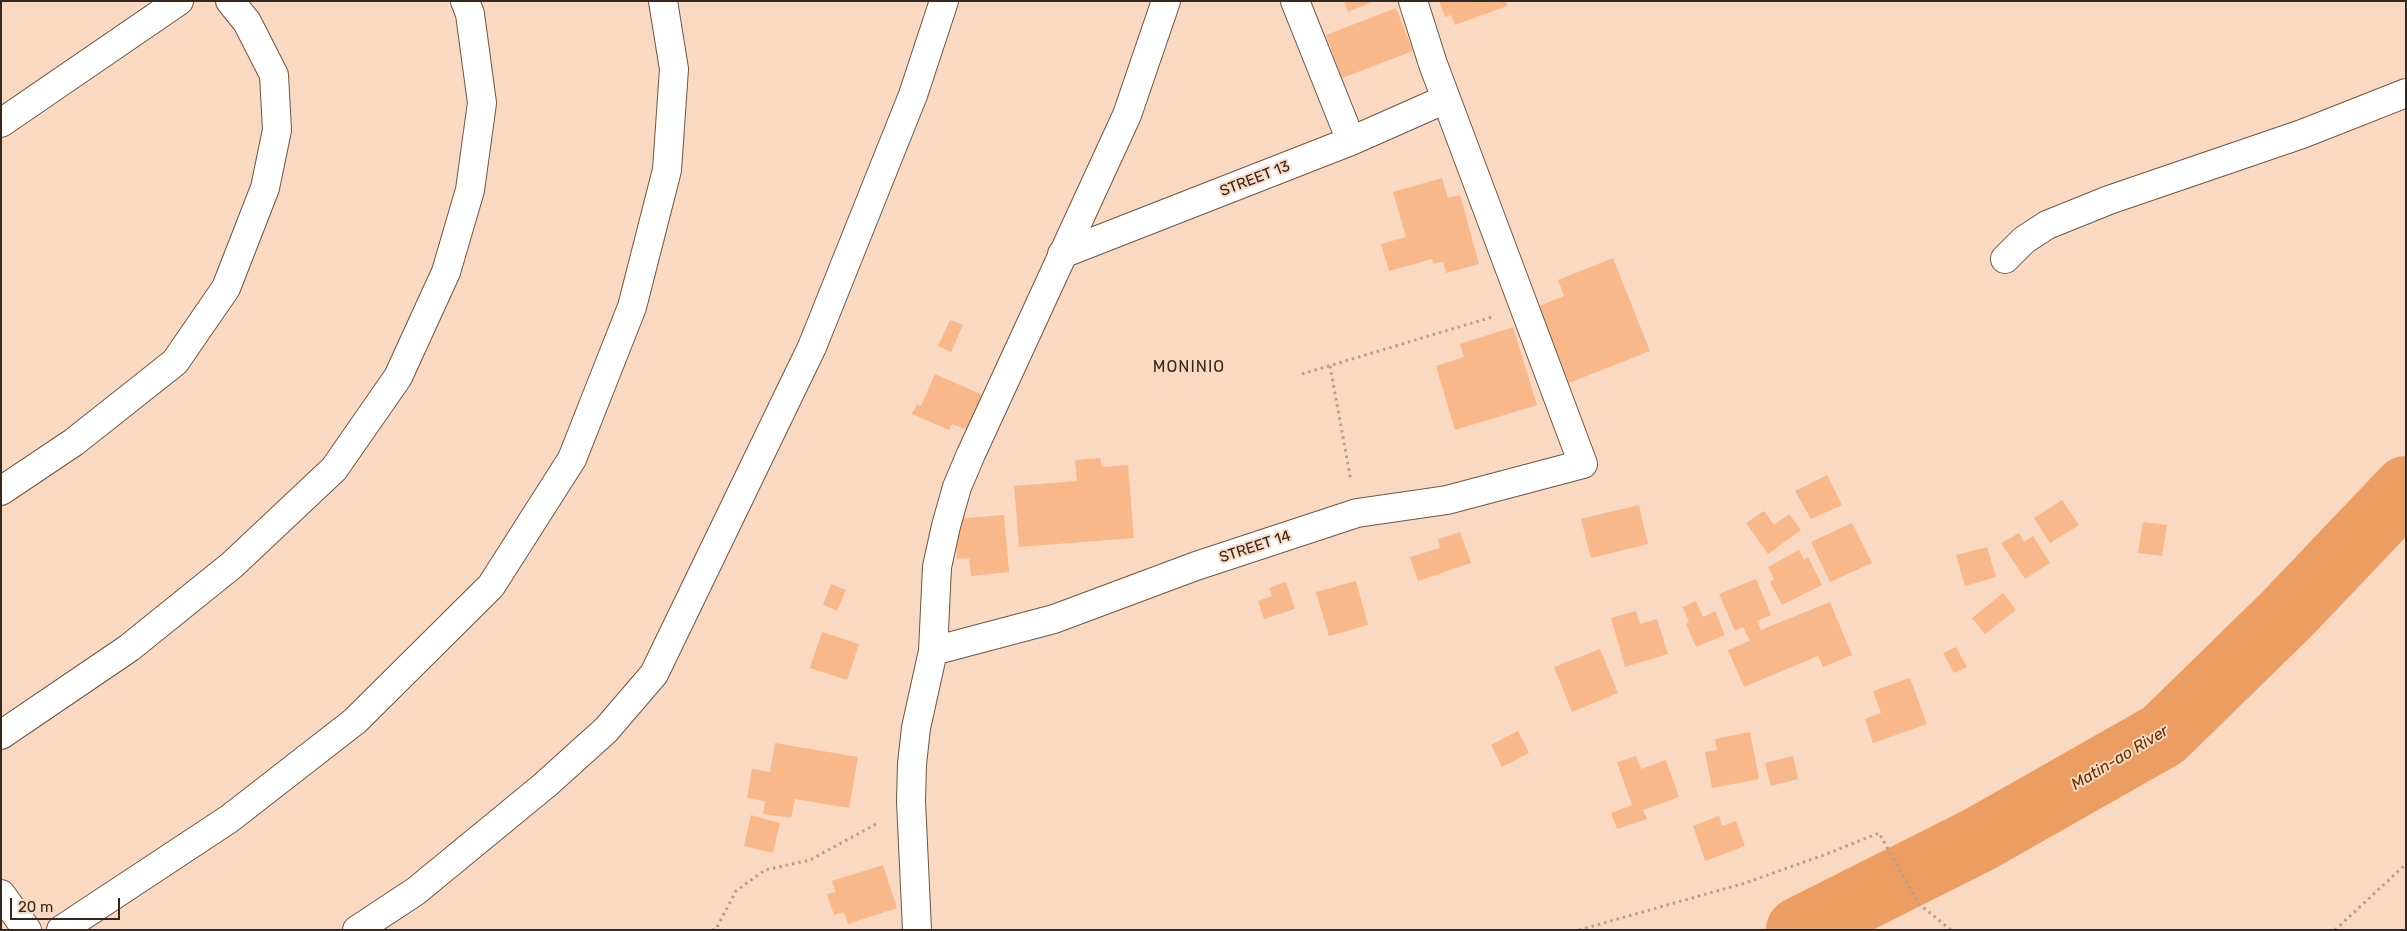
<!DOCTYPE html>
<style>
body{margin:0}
#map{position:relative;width:2407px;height:931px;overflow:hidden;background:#f9d9c2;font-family:Rubik,sans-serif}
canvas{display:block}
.frame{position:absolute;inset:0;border:2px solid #34281f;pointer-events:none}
.scale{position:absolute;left:10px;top:898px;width:110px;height:22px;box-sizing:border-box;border:2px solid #34281f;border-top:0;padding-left:6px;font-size:15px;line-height:18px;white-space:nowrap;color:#34281f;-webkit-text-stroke:4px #f9d9c2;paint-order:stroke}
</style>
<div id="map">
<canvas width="2407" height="931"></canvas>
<div class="frame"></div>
<div class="scale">20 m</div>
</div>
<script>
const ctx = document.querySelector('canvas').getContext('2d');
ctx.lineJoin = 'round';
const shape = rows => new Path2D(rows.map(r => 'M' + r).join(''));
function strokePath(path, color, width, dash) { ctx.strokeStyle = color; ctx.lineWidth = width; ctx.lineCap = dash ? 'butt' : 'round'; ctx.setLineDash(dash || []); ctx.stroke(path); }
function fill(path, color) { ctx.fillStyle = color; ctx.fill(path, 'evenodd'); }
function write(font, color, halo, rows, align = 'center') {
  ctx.font = font + ' Rubik,sans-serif'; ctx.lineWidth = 4; ctx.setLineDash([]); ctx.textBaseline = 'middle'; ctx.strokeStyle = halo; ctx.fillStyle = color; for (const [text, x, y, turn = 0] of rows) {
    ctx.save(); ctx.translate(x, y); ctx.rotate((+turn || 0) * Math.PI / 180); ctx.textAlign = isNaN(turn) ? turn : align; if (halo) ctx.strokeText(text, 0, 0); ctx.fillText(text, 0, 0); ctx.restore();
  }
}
strokePath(shape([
 [1799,930,1980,839,2163,735,2287,614,2406,489]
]), '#ec9e62', 66);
fill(shape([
 [1344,1,1374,1,1348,12],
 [1439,1,1506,1,1507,6,1455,25,1451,15,1445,17],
 [1396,8,1413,51,1342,78,1326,35],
 [1442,178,1448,198,1460,195,1479,264,1446,273,1443,262,1433,264,1432,259,1389,271,1381,244,1406,237,1393,192],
 [1613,258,1650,351,1569,383,1539,306,1564,296,1558,280],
 [950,320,963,325,951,352,938,346],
 [1513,327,1537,405,1455,430,1436,366,1464,357,1460,344],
 [935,374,985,396,970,431,952,424,949,430,912,414,917,404,921,406],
 [1100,458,1102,467,1128,465,1134,538,1019,547,1014,486,1077,481,1075,460],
 [1827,475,1842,505,1811,519,1795,491],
 [2062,500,2079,525,2050,543,2034,518],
 [1639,505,1648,544,1591,558,1581,519],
 [1764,511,1774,525,1789,514,1801,530,1768,554,1746,523],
 [1004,515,1009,572,971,576,969,558,957,559,954,519],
 [2143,522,2167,525,2162,556,2138,553],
 [1852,523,1872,563,1830,582,1811,542],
 [1460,532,1471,563,1418,581,1410,557,1440,548,1438,539],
 [2019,533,2024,542,2033,536,2050,563,2025,579,2001,543],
 [1987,547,1996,577,1965,586,1956,555],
 [1799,550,1804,560,1808,557,1822,585,1782,605,1770,582,1774,579,1768,567],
 [1756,579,1771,615,1757,621,1761,630,1830,602,1852,655,1823,667,1818,656,1744,687,1728,650,1750,641,1743,627,1735,631,1719,594],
 [1356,581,1368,625,1329,636,1316,592],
 [1286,582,1295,609,1264,619,1258,601,1272,596,1269,588],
 [831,584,846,590,837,611,823,605],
 [2003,593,2016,610,1985,634,1972,618],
 [1696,601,1703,617,1715,611,1725,635,1696,647,1686,624,1689,622,1683,607],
 [1636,611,1640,624,1657,619,1668,654,1625,667,1611,618],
 [822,632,859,644,847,680,810,668],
 [1956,647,1967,667,1954,673,1943,653],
 [1600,649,1618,693,1572,712,1554,667],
 [1910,678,1927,724,1873,743,1865,719,1881,713,1873,691],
 [1518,731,1529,753,1502,767,1491,745],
 [1750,732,1759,779,1712,788,1705,752,1717,750,1715,739],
 [775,743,858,757,849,808,795,799,791,818,763,814,765,801,747,798,752,769,770,772],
 [1636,756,1641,769,1666,760,1679,797,1643,810,1647,819,1617,829,1611,813,1632,805,1617,762],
 [1793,756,1798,779,1771,786,1765,763],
 [751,815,780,823,773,853,744,846],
 [1719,816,1722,826,1736,821,1745,846,1705,861,1693,826],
 [883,865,897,908,848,924,844,912,834,915,827,894,836,892,832,881]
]), '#f8b889');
const street = shape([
 [1295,1,1351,141],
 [1,123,179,1],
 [1062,254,1351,141,1446,99],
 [2005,259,2024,240,2047,225,2109,200,2302,134,2406,93],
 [1,491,74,442,175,362,226,288,265,188,277,130,274,75,247,22,230,1],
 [933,651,1054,619,1196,566,1357,513,1447,500,1583,464,1433,64,1413,1],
 [1,735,129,648,232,565,334,469,398,377,446,272,470,190,482,103,470,14,465,1],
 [1,894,27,930],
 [61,930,229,819,355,721,491,586,572,459,632,307,667,170,674,69,663,1],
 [357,930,416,891,545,785,606,730,654,674,812,347,913,95,944,1],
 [917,930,911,801,912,764,916,728,933,651,937,567,946,526,957,487,971,454,1127,115,1166,1]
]);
strokePath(street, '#705542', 30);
strokePath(shape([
 [1330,366,1351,481],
 [1302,374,1492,317],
 [712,930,716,929,736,891,765,870,810,860,878,823],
 [1579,930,1745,883,1824,855,1879,833,1919,904,1951,930],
 [2335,930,2406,864]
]), '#b79e8b', 3, [2.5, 4]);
strokePath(street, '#fff', 28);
write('15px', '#34281f', '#f9d9c2', [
 ["STREET 13",1255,179,-21],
 ["STREET 14",1255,547,-18]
]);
ctx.letterSpacing = '1px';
write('16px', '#34281f', '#f9d9c2', [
 ["MONINIO",1189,367]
]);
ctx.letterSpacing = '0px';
write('italic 16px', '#613000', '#f9d9c2', [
 ["Matin-ao River",2120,758,-31]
]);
</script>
